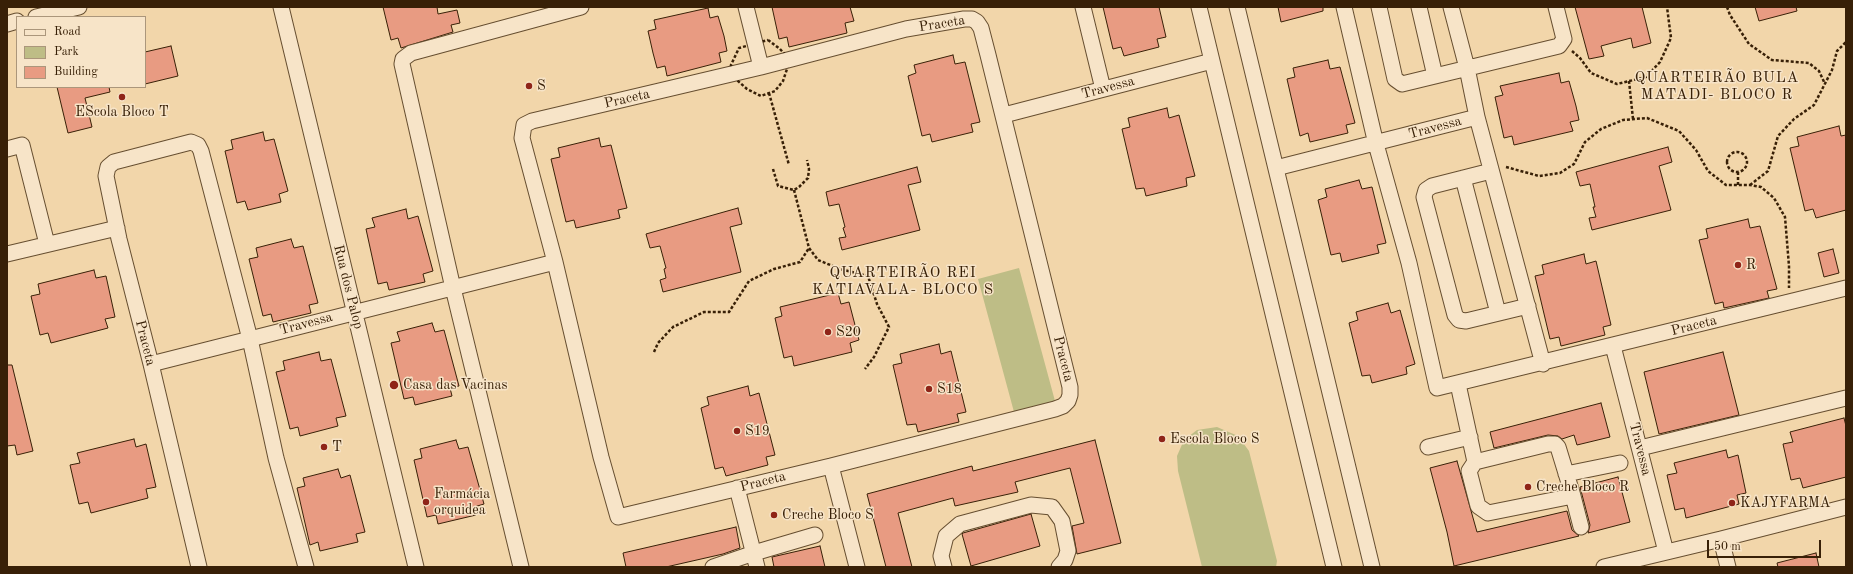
<!DOCTYPE html>
<meta charset="utf-8">
<style>
body{margin:0}
#map{position:relative;width:1853px;height:574px;overflow:hidden;background:#f2d6aa;font-family:"Old Standard TT",serif}
canvas{display:block}
.frame{position:absolute;inset:0;border:8px solid #382007;pointer-events:none}
.legend{position:absolute;left:16px;top:16px;width:130px;height:72px;box-sizing:border-box;background:#f7e4c8;border:1px solid #ab967b;margin:0;padding:5px 7px;list-style:none;font-size:12px;color:#382007}
.legend li{display:flex;align-items:center;gap:8px;height:20px}
.legend b{width:20px;border:1px solid #ab967b}
.scale{position:absolute;left:1707px;top:540px;width:114px;height:18px;box-sizing:border-box;border:2px solid #382007;border-top:0;padding-left:5px;font-size:12px;line-height:14px;white-space:nowrap;color:#382007;-webkit-text-stroke:3px #f7e4c8;paint-order:stroke}
</style>
<div id="map">
<canvas width="1853" height="574"></canvas>
<div class="frame"></div>
<ul class="legend">
<li><b style="height:5px;background:#f7e4c8"></b>Road</li>
<li><b style="height:11px;background:#bebd86"></b>Park</li>
<li><b style="height:11px;background:#e89b82"></b>Building</li>
</ul>
<div class="scale">50 m</div>
</div>
<script>
const ctx = document.querySelector('canvas').getContext('2d');
ctx.lineJoin = 'round';
function fill(path, color) { ctx.fillStyle = color; ctx.fill(path, 'evenodd'); }
const shape = rows => new Path2D(rows.map(r => 'M' + r).join(''));
function strokePath(path, color, width, dash) { ctx.strokeStyle = color; ctx.lineWidth = width; ctx.lineCap = dash ? 'butt' : 'round'; ctx.setLineDash(dash || []); ctx.stroke(path); }
function write(font, color, halo, rows, align = 'center') {
  ctx.font = font + ' "Old Standard TT",serif'; ctx.lineWidth = 3; ctx.setLineDash([]); ctx.textBaseline = 'middle'; ctx.strokeStyle = halo; ctx.fillStyle = color; for (const [text, x, y, turn = 0] of rows) {
    ctx.save(); ctx.translate(x, y); ctx.rotate((+turn || 0) * Math.PI / 180); ctx.textAlign = isNaN(turn) ? turn : align; if (halo) ctx.strokeText(text, 0, 0); ctx.fillText(text, 0, 0); ctx.restore();
  }
}
fill(shape([
 [1019,268,1055,401,1014,412,978,279],
 [1217,427,1238,436,1249,451,1277,561,1276,567,1202,567,1178,471,1177,456,1184,440,1197,430]
]), '#bebd86');
const building = shape([
 [383,7,437,7,438,14,457,10,460,23,451,25,453,32,401,48,398,38,391,40,383,7],
 [772,7,850,7,854,21,845,23,847,33,789,47,787,37,779,39,772,7],
 [1103,7,1159,7,1166,37,1157,39,1159,47,1124,56,1121,47,1113,49,1103,7],
 [1278,7,1323,7,1323,11,1281,22,1278,7],
 [1575,7,1642,7,1651,43,1633,48,1631,38,1601,46,1604,56,1589,59,1575,7],
 [1755,7,1796,7,1797,11,1759,21,1755,7],
 [708,8,710,18,718,16,724,36,727,51,719,53,721,62,667,76,665,66,657,68,653,53,648,31,656,29,654,20,708,8],
 [171,46,178,76,145,84,145,52,171,46],
 [953,55,955,64,965,62,980,122,971,124,973,132,932,142,930,134,922,136,908,76,916,73,914,65,953,55],
 [1328,60,1330,69,1340,67,1355,123,1346,125,1348,133,1310,142,1308,133,1300,136,1287,79,1295,77,1293,68,1328,60],
 [1559,73,1561,83,1569,81,1576,106,1579,120,1570,122,1573,131,1514,145,1512,136,1504,138,1495,97,1503,95,1500,86,1559,73],
 [57,87,109,87,110,92,85,98,92,127,68,133,57,87],
 [1167,108,1169,118,1179,115,1195,176,1186,178,1187,186,1146,196,1144,188,1136,189,1122,129,1130,127,1128,118,1167,108],
 [1839,126,1841,136,1846,135,1846,210,1816,218,1813,209,1805,211,1790,148,1799,146,1797,137,1839,126],
 [263,132,265,141,274,139,288,191,279,194,281,202,248,210,245,201,237,203,225,151,233,149,231,140,263,132],
 [599,138,601,147,611,145,627,208,618,210,620,218,576,228,574,220,566,222,551,159,560,157,558,148,599,138],
 [1668,147,1672,162,1659,166,1671,210,1592,230,1589,218,1596,217,1593,207,1595,207,1590,184,1580,186,1576,172,1668,147],
 [917,167,921,182,908,185,920,230,842,250,839,238,846,237,843,228,845,227,839,204,829,206,826,192,917,167],
 [1359,180,1362,189,1372,187,1386,243,1377,245,1379,253,1342,262,1340,253,1331,255,1318,200,1327,197,1325,189,1359,180],
 [738,208,742,224,730,227,741,272,663,292,660,280,666,278,664,269,666,268,660,246,650,248,646,234,738,208],
 [406,209,408,219,418,216,433,271,423,274,425,282,389,290,387,282,378,284,366,229,375,227,372,218,406,209],
 [1748,219,1750,228,1760,226,1777,289,1767,291,1769,298,1724,308,1723,302,1715,304,1699,240,1708,238,1706,229,1748,219],
 [291,239,294,248,303,246,318,303,309,305,311,313,273,322,271,314,263,316,249,259,258,257,256,248,291,239],
 [1833,249,1839,273,1824,277,1818,253,1833,249],
 [1584,254,1586,264,1596,261,1611,325,1603,327,1605,335,1561,346,1559,337,1550,339,1535,276,1544,274,1542,265,1584,254],
 [94,270,96,278,106,276,115,317,105,319,108,328,51,343,48,333,40,335,31,296,40,294,38,284,94,270],
 [838,293,841,304,849,302,855,325,859,340,850,343,852,352,794,366,792,356,784,358,775,318,782,316,780,307,838,293],
 [1388,303,1391,313,1400,310,1415,364,1406,367,1407,374,1372,383,1370,375,1362,376,1349,323,1358,320,1356,312,1388,303],
 [432,323,435,332,444,330,459,386,450,388,452,396,415,405,413,397,404,399,391,343,400,341,397,332,432,323],
 [939,344,941,354,951,351,966,412,957,414,959,422,918,432,916,424,907,425,893,365,902,363,900,354,939,344],
 [319,352,321,361,331,359,346,416,336,418,338,426,300,436,298,427,290,429,276,372,285,370,283,361,319,352],
 [1723,352,1739,415,1659,434,1644,372,1723,352],
 [7,365,12,365,33,451,17,455,15,445,7,446,7,365],
 [748,386,750,396,759,393,775,455,766,457,768,465,726,476,723,467,715,469,701,408,709,405,707,397,748,386],
 [1601,403,1610,437,1577,445,1574,435,1562,439,1558,436,1548,435,1494,448,1490,432,1601,403],
 [1844,418,1846,426,1846,477,1803,488,1800,478,1791,480,1783,444,1793,442,1790,432,1844,418],
 [134,439,136,447,146,444,156,487,146,489,148,498,91,513,88,502,79,504,70,465,80,463,77,453,134,439],
 [456,440,459,449,468,447,484,504,474,507,476,515,438,524,436,515,427,517,414,460,422,458,420,449,456,440],
 [1095,440,1121,543,1077,554,1072,526,1084,523,1070,468,1015,482,1018,492,955,506,953,498,898,513,912,567,886,567,867,494,972,466,973,471,1095,440],
 [1726,450,1728,458,1738,455,1741,469,1746,493,1737,495,1739,504,1686,518,1684,508,1675,510,1667,475,1677,473,1674,463,1726,450],
 [1457,461,1477,532,1567,511,1572,530,1579,536,1454,566,1447,532,1430,468,1457,461],
 [338,469,341,478,350,475,365,532,356,534,358,542,320,551,318,542,310,545,297,488,305,486,303,478,338,469],
 [1618,477,1630,522,1588,533,1590,525,1580,487,1618,477],
 [1031,514,1040,546,971,566,962,534,963,533,1031,514],
 [736,527,740,548,723,554,666,567,626,567,623,553,736,527],
 [820,546,825,567,774,567,772,557,820,546],
 [1816,553,1819,567,1778,567,1777,563,1816,553]
]);
fill(building, '#e89b82');
strokePath(building, '#382007', 1);
const minor = shape([
 [281,7,416,567],
 [746,7,761,67],
 [1083,7,1103,89],
 [1199,7,1334,567],
 [1237,7,1372,567],
 [1344,7,1376,144,1409,263,1437,388,1846,288],
 [1379,7,1395,79,1402,84,1559,46,1564,39,1556,7],
 [1419,7,1435,76],
 [1451,7,1467,68,1477,117,1543,364],
 [36,17,79,7],
 [964,19,972,19,977,22,981,28,988,55,1070,387,1070,395,1068,401,1063,406,1055,409,831,466,618,517,601,457,555,262,522,138,524,125,532,121,761,67,906,29,964,19],
 [7,24,17,21],
 [1004,115,1212,61],
 [7,149,22,145,47,244],
 [1276,168,1477,117],
 [1491,171,1432,186,1426,190,1424,197,1455,315,1459,320,1466,321,1528,306],
 [1463,178,1498,313],
 [7,254,117,228],
 [1613,346,1666,552],
 [151,364,555,262],
 [1458,384,1475,462],
 [1428,447,1470,437],
 [1640,448,1846,398],
 [831,466,857,567],
 [1566,474,1620,463],
 [737,488,757,567],
 [1573,496,1488,513,1478,506,1469,471,1475,462,1548,444,1555,444,1558,447,1573,496,1581,527],
 [1721,539,1728,567],
 [199,567,151,364,119,239,106,176,108,167,114,162,191,142,198,145,201,151,250,339,276,458,306,567],
 [521,567,453,288,402,64,403,59,411,53,581,7],
 [713,567,754,553,815,535],
 [944,567,941,556,946,536,960,524,1031,505,1052,507,1062,521,1068,551,1065,560,1059,567],
 [1604,567,1721,539,1846,507]
]);
strokePath(minor, '#664e30', 17);
strokePath(shape([
 [1727,7,1730,15,1749,44,1772,60,1809,63,1819,71,1825,84],
 [768,40,780,49,790,60,783,81,775,91,761,96,747,89,730,74,731,65,739,48,768,40],
 [1572,51,1580,58,1591,73,1617,84,1646,77,1660,62,1671,38,1667,7],
 [1629,81,1633,119],
 [769,93,789,165],
 '1727 162a10 10 0 1 1 20 0a10 10 0 1 1-20 0Z',
 [1506,167,1539,176,1560,173,1574,164,1585,142,1601,129,1623,120,1647,118,1679,131,1696,150,1708,171,1726,185,1750,185,1761,187,1774,198,1785,217,1789,266,1789,288],
 [773,169,778,186,794,190,799,187,808,178,809,169,807,160],
 [1738,185,1738,172],
 [1750,185,1768,171,1778,136,1794,119,1814,105,1832,70,1837,51,1846,42],
 [794,190,809,248,818,260,840,269,868,276,877,304,889,327,874,357,865,369],
 [654,352,658,343,673,327,704,312,729,312,749,281,774,269,800,262,809,248]
]), '#382007', 2.5, [3, 2]);
strokePath(minor, '#f7e4c8', 15);
for (const [x, y, r, color] of [
 [529,86,4,"#8f2418"],
 [122,97,4,"#8f2418"],
 [1738,265,4,"#8f2418"],
 [828,332,4,"#8f2418"],
 [394,385,5,"#8f2418"],
 [929,389,4,"#8f2418"],
 [737,431,4,"#8f2418"],
 [1162,439,4,"#8f2418"],
 [324,447,4,"#8f2418"],
 [1528,487,4,"#8f2418"],
 [426,502,4,"#8f2418"],
 [1732,503,4,"#8f2418"],
 [774,515,4,"#8f2418"]
]) { const dot = new Path2D(); dot.arc(x, y, r, 0, 2 * Math.PI); ctx.fillStyle = color; ctx.fill(dot); strokePath(dot, '#f7e4c8', 1.5); }
write('14px', '#382007', '#f7e4c8', [
 ["Praceta",942,24,-9],
 ["Travessa",1108,88,-15],
 ["Praceta",627,99,-13],
 ["Travessa",1435,128,-15],
 ["Rua dos Palop",348,287,76],
 ["Travessa",306,324,-15],
 ["Praceta",1694,326,-14],
 ["Praceta",145,343,76],
 ["Praceta",1063,359,76],
 ["Travessa",1640,449,76],
 ["Praceta",763,482,-14]
]);
write('14px', '#382007', '#f7e4c8', [
 ["S",537,86],
 ["EScola Bloco T",122,112,"center"],
 ["R",1746,265],
 ["S20",836,332],
 ["Casa das Vacinas",403,385],
 ["S18",937,389],
 ["S19",745,431],
 ["Escola Bloco S",1170,439],
 ["T",332,447],
 ["Creche Bloco R",1536,487],
 ["Farmácia",434,494],
 ["orquidea",434,510],
 ["KAJYFARMA",1740,503],
 ["Creche Bloco S",782,515]
], 'left');
ctx.letterSpacing = '1px';
write('15px', '#382007', '#f7e4c8', [
 ["QUARTEIRÃO BULA",1717,78],
 ["MATADI- BLOCO R",1717,95],
 ["QUARTEIRÃO REI",903,273],
 ["KATIAVALA- BLOCO S",903,290]
]);
ctx.letterSpacing = '0px';
</script>
